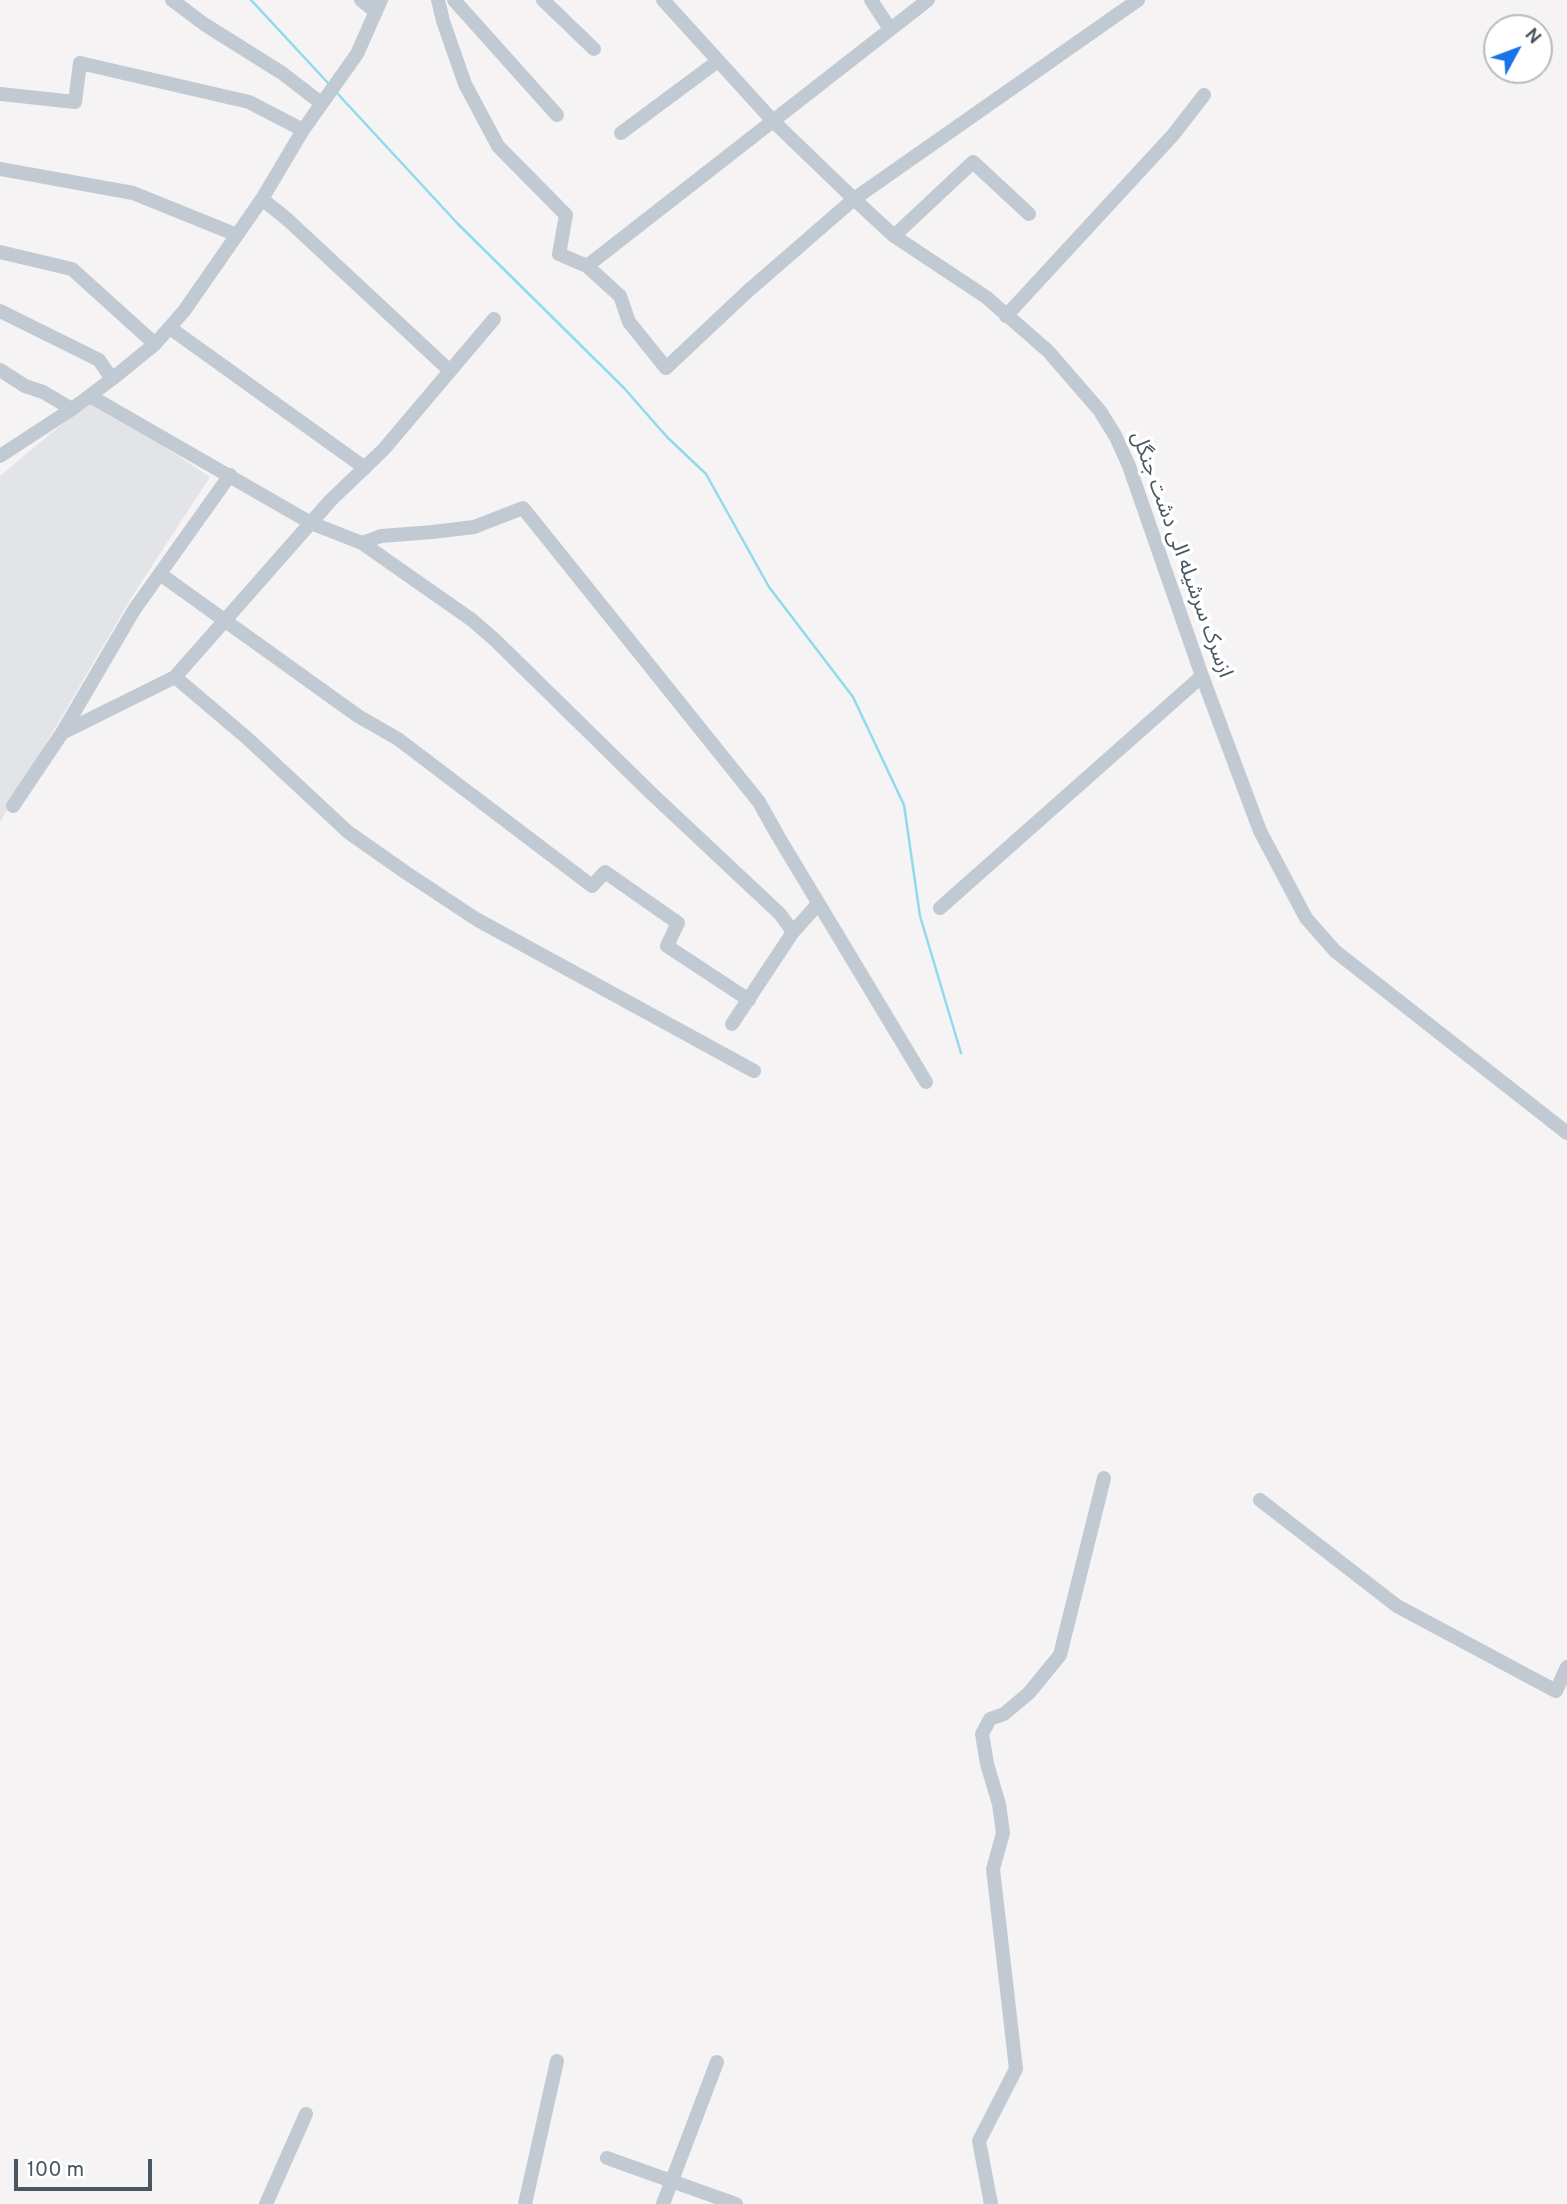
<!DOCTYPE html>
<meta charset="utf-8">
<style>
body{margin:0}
#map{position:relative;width:1567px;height:2204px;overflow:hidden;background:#f5f3f3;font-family:Overpass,sans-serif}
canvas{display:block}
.north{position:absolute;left:1483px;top:14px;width:70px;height:70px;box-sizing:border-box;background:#fff;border:2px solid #b7bbc0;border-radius:50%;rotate:49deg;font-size:19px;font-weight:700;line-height:28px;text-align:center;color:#4a5661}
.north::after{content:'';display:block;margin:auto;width:24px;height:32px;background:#1a73e8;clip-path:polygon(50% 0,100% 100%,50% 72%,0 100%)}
.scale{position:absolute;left:14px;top:2159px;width:138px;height:32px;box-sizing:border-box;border:4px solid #4a5661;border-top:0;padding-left:9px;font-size:21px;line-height:24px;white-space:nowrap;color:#4a5661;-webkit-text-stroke:5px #fff;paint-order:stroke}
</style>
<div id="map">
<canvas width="1567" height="2204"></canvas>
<div class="north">N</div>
<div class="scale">100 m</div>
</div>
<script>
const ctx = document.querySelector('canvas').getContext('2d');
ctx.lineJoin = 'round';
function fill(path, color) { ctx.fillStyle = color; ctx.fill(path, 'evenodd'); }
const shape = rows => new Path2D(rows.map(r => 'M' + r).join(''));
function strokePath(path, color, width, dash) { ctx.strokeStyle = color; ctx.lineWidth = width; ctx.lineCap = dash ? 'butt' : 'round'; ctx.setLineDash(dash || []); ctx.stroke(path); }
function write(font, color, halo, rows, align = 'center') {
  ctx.font = font + ' Overpass,"Noto Sans Arabic",sans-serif'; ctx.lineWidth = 7; ctx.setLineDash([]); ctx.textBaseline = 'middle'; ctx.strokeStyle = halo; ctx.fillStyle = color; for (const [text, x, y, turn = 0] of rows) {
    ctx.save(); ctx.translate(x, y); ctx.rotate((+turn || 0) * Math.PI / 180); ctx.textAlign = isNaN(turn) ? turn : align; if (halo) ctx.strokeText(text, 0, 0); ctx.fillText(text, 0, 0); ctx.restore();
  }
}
fill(shape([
 [92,399,210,477,133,595,0,822,0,476]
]), '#e2e4e7');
strokePath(shape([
 [251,0,328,83],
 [337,93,458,224,624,388,667,437,706,474,769,587,853,697,904,805,920,916,961,1053]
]), '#90daee', 2.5);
strokePath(shape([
 [172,0,204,24,282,73,321,103],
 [361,0,376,12],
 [438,0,443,21,465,84,498,146,566,215,559,254,587,266,620,296,629,322,666,368,748,291,854,199,1138,0],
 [454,0,557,115],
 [543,0,594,49],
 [663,0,773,121,854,199,894,236,986,297,1048,351,1100,411,1116,437,1129,466,1202,676,1260,831,1306,918,1335,951,1567,1133],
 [871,0,890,29],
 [0,94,75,102,80,63,249,102,303,130],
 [621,133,718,61],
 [0,169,133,193,237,235],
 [262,199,288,220,450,371],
 [894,236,973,162,1029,214],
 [0,252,72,269,155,344],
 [587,266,928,0],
 [0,311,99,360,112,379],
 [1006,316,1173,135,1204,95],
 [170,328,365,468],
 [0,370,25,386,43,392,72,409],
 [90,396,311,523,362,543,472,620,495,640,651,793,780,914,793,932],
 [0,456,72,409,112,379,155,344,184,311,262,199,303,130,357,54,381,0],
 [362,543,381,536,433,532,474,527,523,508,759,802,778,836,926,1082],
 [160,574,358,716,398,739,592,886,605,872,678,923,667,946,749,1000],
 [175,677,247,738,348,832,405,872,476,919,754,1071],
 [62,733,175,677,330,501,384,449,494,319],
 [13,806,62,733,134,610,230,475],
 [940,908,1202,676],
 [732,1024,793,932,818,904],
 [1260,1500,1397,1606,1556,1691,1567,1667],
 [607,2158,736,2204],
 [266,2204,306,2114],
 [525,2204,557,2061],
 [663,2204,717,2062],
 [991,2204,979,2141,1016,2069,993,1869,1003,1833,999,1804,987,1764,982,1734,990,1719,1004,1714,1029,1693,1060,1655,1104,1478]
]), '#c1cad2', 14);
write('21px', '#4a5661', '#fff', [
 ["ازسرک سرشیله الی دشت جنگل",1180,555,70]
]);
</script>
